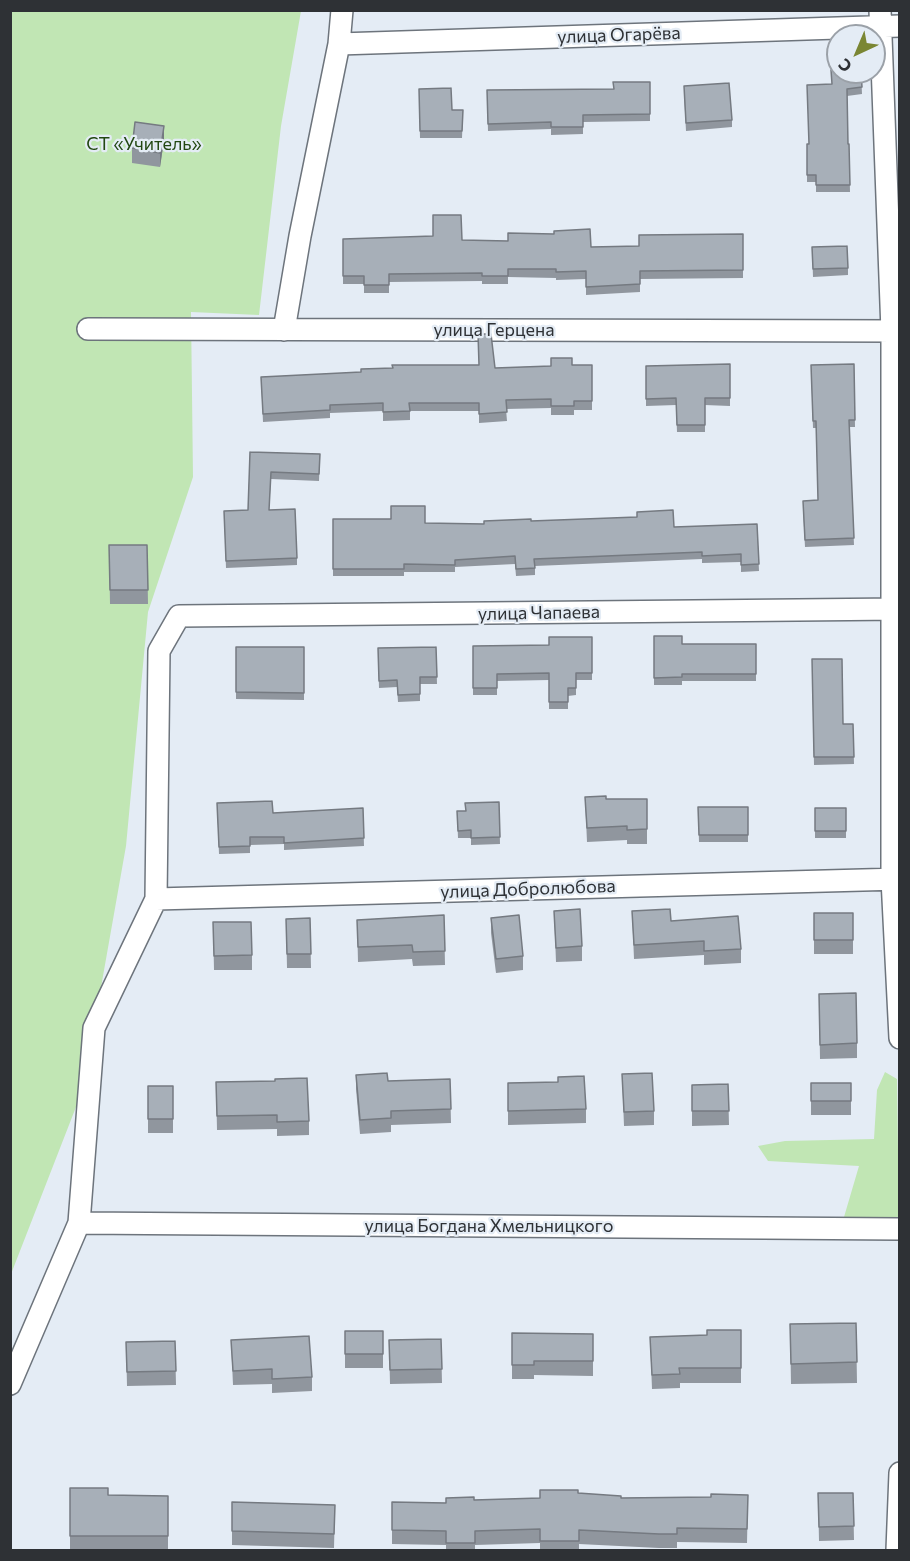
<!DOCTYPE html>
<meta charset="utf-8">
<style>
body{margin:0}
#map{position:relative;width:910px;height:1561px;overflow:hidden;background:#e4ecf5;font-family:Commissioner,sans-serif}
canvas{display:block}
.frame{position:absolute;inset:0;border:12px solid #2e3135;pointer-events:none}
.north{position:absolute;left:826px;top:24px;width:60px;height:60px;box-sizing:border-box;background:#e4ecf5;border:2px solid #9ba1a8;border-radius:50%;rotate:224deg;font-size:16px;font-weight:700;line-height:24px;text-align:center;color:#2e3135}
.north::after{content:'';display:block;margin:auto;width:21px;height:27px;background:#7a8633;clip-path:polygon(50% 0,100% 100%,50% 72%,0 100%)}
</style>
<div id="map">
<canvas width="910" height="1561"></canvas>
<div class="frame"></div>
<div class="north">С</div>
</div>
<script>
const ctx = document.querySelector('canvas').getContext('2d');
ctx.lineJoin = 'round';
function fill(path, color) { ctx.fillStyle = color; ctx.fill(path, 'evenodd'); }
const shape = rows => new Path2D(rows.map(r => 'M' + r).join(''));
function strokePath(path, color, width, dash) { ctx.strokeStyle = color; ctx.lineWidth = width; ctx.lineCap = dash ? 'butt' : 'round'; ctx.setLineDash(dash || []); ctx.stroke(path); }
function write(font, color, halo, rows, align = 'center') {
  ctx.font = font + ' Commissioner,sans-serif'; ctx.lineWidth = 4.5; ctx.setLineDash([]); ctx.textBaseline = 'middle'; ctx.strokeStyle = halo; ctx.fillStyle = color; for (const [text, x, y, turn = 0] of rows) {
    ctx.save(); ctx.translate(x, y); ctx.rotate((+turn || 0) * Math.PI / 180); ctx.textAlign = isNaN(turn) ? turn : align; if (halo) ctx.strokeText(text, 0, 0); ctx.fillText(text, 0, 0); ctx.restore();
  }
}
fill(shape([
 [11,11,301,11,281,126,259,315,191,312,193,477,148,612,126,846,83,1089,11,1274],
 [885,1072,897,1079,899,1222,844,1217,859,1166,768,1161,758,1146,785,1141,874,1139,877,1090]
]), '#c1e6b4');
const minor = shape([
 [880,10,892,331,892,879,900,1038],
 [339,44,900,26],
 [88,329,900,331],
 [284,330,300,236,339,44,342,10],
 [156,899,900,879],
 [79,1223,900,1229],
 [10,1384,79,1223,94,1028,156,899,159,651,179,616,900,609],
 [897,1550,900,1473]
]);
strokePath(minor, '#6d747c', 24);
strokePath(minor, '#fff', 21);
fill(shape([
 [861,72,862,94,847,96,848,144,849,144,850,192,816,192,816,182,807,182,807,144,809,144,832,84],
 [650,82,650,121,583,122,583,134,551,135,551,129,488,131,487,90,613,89],
 [419,89,452,110,463,110,462,138,420,138],
 [684,93,732,120,732,127,686,131],
 [164,140,160,167,132,163,132,148],
 [743,234,743,278,640,279,640,292,586,295,586,279,556,280,556,278,508,277,508,284,482,284,482,281,389,282,389,293,364,293,364,284,343,284,343,239,462,240,591,247,639,246],
 [812,247,848,268,848,275,813,277],
 [730,364,730,406,705,405,705,432,677,432,676,405,646,406,646,366],
 [854,364,855,427,849,427,854,545,805,547,803,508,818,500,816,428,813,428,811,365],
 [572,365,592,365,592,410,574,410,574,415,551,415,551,408,506,409,507,421,479,423,479,411,410,411,410,420,383,421,383,411,330,413,330,418,263,422,261,377],
 [250,452,320,454,319,481,271,479,269,510,297,558,297,565,226,568,224,511,248,510],
 [333,519,391,519,425,523,484,524,531,521,674,527,757,524,759,571,741,572,741,562,702,563,702,559,535,566,535,575,516,576,515,564,455,567,455,572,404,572,404,576,333,576],
 [109,545,147,545,148,604,110,604],
 [654,636,682,644,756,644,756,681,682,681,682,685,654,685],
 [592,637,592,680,576,680,576,695,568,696,568,709,549,709,549,680,497,681,497,695,473,695,473,646,549,645],
 [236,647,304,647,304,700,236,699],
 [436,647,437,684,420,684,420,701,398,702,397,687,379,688,378,648],
 [812,659,843,724,853,724,854,764,814,765],
 [585,797,606,799,647,799,647,844,627,844,627,840,587,842],
 [499,802,500,844,471,845,471,838,458,838,457,811,465,811],
 [217,803,273,813,363,808,364,846,284,850,284,844,250,845,250,853,219,854],
 [698,807,748,807,748,842,699,842],
 [815,808,846,808,846,838,815,838],
 [554,911,582,946,582,961,556,962],
 [632,911,671,921,741,949,741,963,704,965,704,955,634,959],
 [814,913,853,913,853,954,814,954],
 [444,915,445,965,413,966,412,959,358,962,357,920],
 [310,918,311,968,287,968,286,919],
 [491,918,523,956,523,970,496,973,491,933],
 [213,922,252,955,252,970,214,970],
 [819,994,857,1043,857,1058,820,1059],
 [622,1074,654,1111,654,1125,624,1126],
 [356,1075,388,1081,450,1079,451,1123,391,1125,391,1132,360,1134,356,1089],
 [275,1081,309,1121,309,1135,277,1136,277,1129,217,1130,216,1082],
 [508,1083,586,1109,586,1123,508,1125],
 [811,1083,851,1083,851,1115,811,1115],
 [728,1084,729,1125,692,1126,692,1085],
 [148,1086,173,1086,173,1133,148,1133],
 [856,1323,857,1383,791,1384,790,1324],
 [741,1330,741,1383,680,1383,680,1388,652,1389,650,1337,707,1335],
 [345,1331,383,1331,383,1368,345,1368],
 [512,1333,593,1334,593,1376,534,1375,534,1379,512,1379],
 [441,1339,442,1383,390,1384,389,1340],
 [231,1340,312,1377,312,1391,272,1393,272,1384,233,1385],
 [175,1341,176,1385,127,1386,126,1342],
 [70,1488,108,1495,168,1496,168,1550,70,1550],
 [578,1493,621,1498,711,1497,748,1495,747,1543,677,1542,677,1548,659,1548,579,1544,579,1551,540,1551,540,1543,475,1545,475,1551,446,1551,446,1545,392,1544,392,1502,446,1503,474,1500,540,1498],
 [818,1493,853,1493,854,1540,819,1541],
 [232,1502,335,1505,334,1548,232,1545]
]), '#90969e');
fill(shape([
 [164,126,164,140,160,167,160,153]
]), '#757a81');
const building = shape([
 [831,70,838,70,838,72,861,72,862,87,847,89,848,144,849,144,850,185,816,185,816,175,807,175,807,144,809,144,807,85,832,84,831,70],
 [613,82,650,82,650,114,583,115,583,127,551,127,551,122,488,124,487,90,614,89,613,82],
 [729,83,732,120,686,123,684,86,729,83],
 [451,88,452,110,463,110,462,131,420,131,419,89,451,88],
 [135,122,164,126,160,153,132,148,135,122],
 [433,215,461,215,462,240,508,241,508,233,554,234,554,231,590,229,591,247,639,246,639,235,743,234,743,270,640,271,640,284,586,287,586,271,556,272,556,269,508,269,508,276,482,276,482,273,389,274,389,285,364,285,364,276,343,276,343,239,433,236,433,215],
 [847,246,848,268,813,269,812,247,847,246],
 [478,334,491,334,495,368,551,366,551,358,572,358,572,365,592,365,592,401,574,401,574,406,551,406,551,399,506,400,507,412,479,414,479,403,409,403,410,411,383,412,383,403,330,405,330,410,263,414,261,377,361,372,361,369,393,368,392,365,479,365,478,334],
 [730,364,730,398,705,398,705,425,677,425,676,398,646,399,646,366,730,364],
 [854,364,855,420,849,420,854,538,805,540,803,501,818,500,816,421,813,421,811,365,854,364],
 [250,452,320,454,319,474,271,472,269,510,295,509,297,558,226,561,224,511,248,510,250,452],
 [391,506,425,506,425,523,484,524,484,521,531,519,531,521,637,517,637,512,673,510,674,527,757,524,759,564,741,565,741,554,702,556,702,552,534,559,535,568,516,569,515,556,455,560,455,565,404,564,404,569,333,569,333,519,391,519,391,506],
 [109,545,147,545,148,590,110,590,109,545],
 [654,636,682,636,682,644,756,644,756,674,682,674,682,677,654,678,654,636],
 [549,637,592,637,592,673,576,673,576,688,568,688,568,702,549,702,549,673,497,674,497,688,473,688,473,646,549,645,549,637],
 [236,647,304,647,304,693,236,692,236,647],
 [436,647,437,677,420,677,420,694,398,695,397,680,379,681,378,648,436,647],
 [812,659,842,659,843,724,853,724,854,757,814,757,812,659],
 [606,796,606,799,647,799,647,829,627,830,627,826,587,828,585,797,606,796],
 [272,801,273,813,363,808,364,838,284,843,284,837,250,837,250,846,219,847,217,803,272,801],
 [499,802,500,837,471,838,471,830,458,831,457,811,466,811,465,803,499,802],
 [698,807,748,807,748,835,699,835,698,807],
 [815,808,846,808,846,831,815,831,815,808],
 [580,909,582,946,556,948,554,911,580,909],
 [670,909,671,921,738,916,741,949,704,951,704,941,634,945,632,911,670,909],
 [814,913,853,913,853,940,814,940,814,913],
 [444,915,445,951,413,952,412,945,358,947,357,920,444,915],
 [519,915,523,956,496,959,491,918,519,915],
 [310,918,311,954,287,954,286,919,310,918],
 [213,922,251,922,252,955,214,956,213,922],
 [856,993,857,1043,820,1045,819,994,856,993],
 [387,1073,388,1081,450,1079,451,1109,391,1111,391,1118,360,1120,356,1075,387,1073],
 [652,1073,654,1111,624,1112,622,1074,652,1073],
 [584,1076,586,1109,508,1111,508,1083,558,1082,558,1077,584,1076],
 [307,1078,309,1121,277,1122,277,1115,217,1116,216,1082,275,1081,275,1079,307,1078],
 [811,1083,851,1083,851,1101,811,1101,811,1083],
 [728,1084,729,1111,692,1111,692,1085,728,1084],
 [148,1086,173,1086,173,1119,148,1119,148,1086],
 [856,1323,857,1362,791,1364,790,1324,856,1323],
 [707,1330,741,1330,741,1368,679,1368,680,1374,652,1375,650,1337,707,1335,707,1330],
 [345,1331,383,1331,383,1354,345,1354,345,1331],
 [512,1333,593,1334,593,1361,534,1361,534,1365,512,1365,512,1333],
 [309,1336,312,1377,272,1379,272,1369,233,1371,231,1340,309,1336],
 [441,1339,442,1369,390,1370,389,1340,441,1339],
 [175,1341,176,1371,127,1372,126,1342,175,1341],
 [70,1488,108,1488,108,1495,168,1496,168,1536,70,1536,70,1488],
 [540,1490,578,1490,578,1493,621,1496,621,1498,711,1497,711,1494,748,1495,747,1529,677,1528,677,1534,659,1534,579,1530,579,1541,540,1541,540,1529,475,1531,475,1543,446,1543,446,1531,392,1530,392,1502,446,1503,446,1498,474,1497,474,1500,540,1498,540,1490],
 [818,1493,853,1493,854,1526,819,1527,818,1493],
 [232,1502,335,1505,334,1534,232,1531,232,1502]
]);
fill(building, '#a7afb8');
strokePath(building, '#757a81', 1.5);
write('18px', '#2e3135', '#e4ecf5', [
 ["улица Огарёва",619,35,-2],
 ["улица Герцена",494,330],
 ["улица Чапаева",539,613,-1],
 ["улица Добролюбова",528,889,-2],
 ["улица Богдана Хмельницкого",489,1226]
]);
write('18px', '#224712', '#e4ecf5', [
 ["СТ «Учитель»",144,144]
]);
</script>
